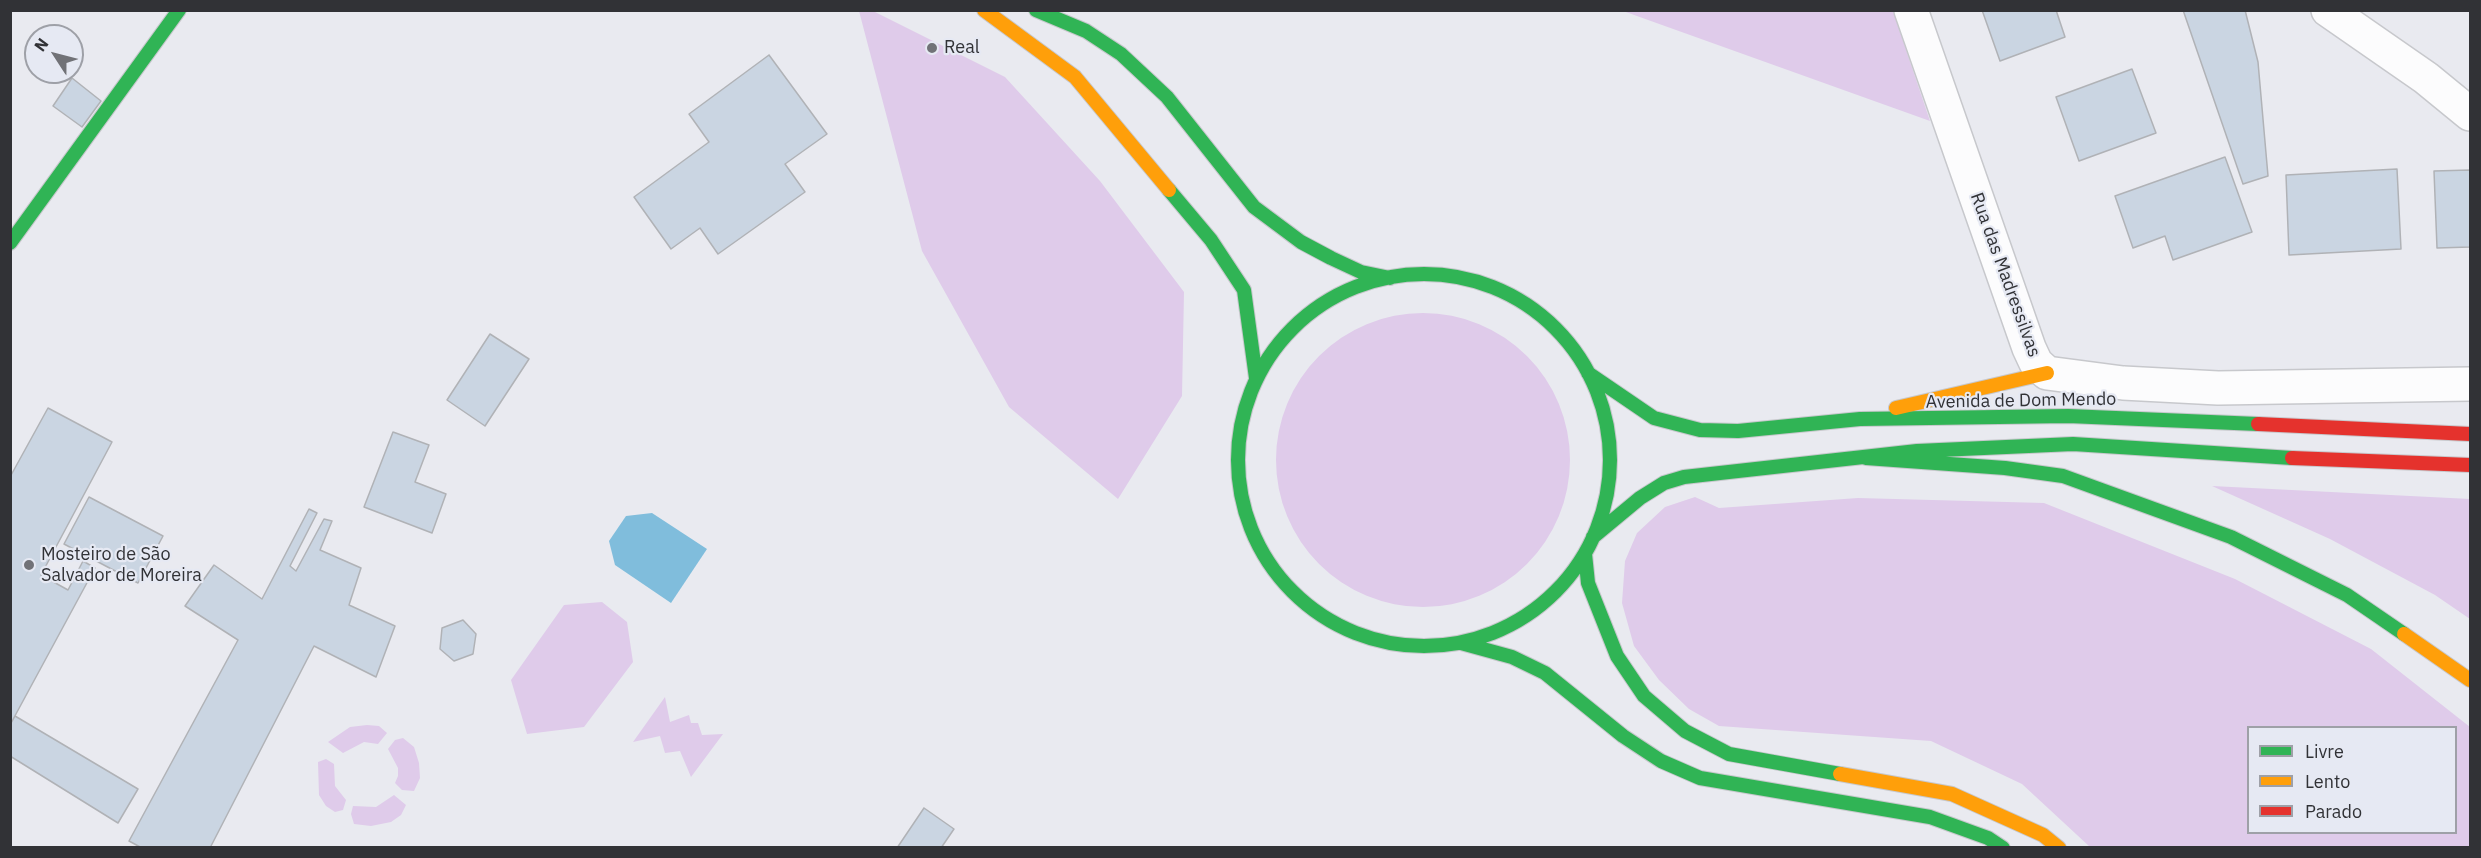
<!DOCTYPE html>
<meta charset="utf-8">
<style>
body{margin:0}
#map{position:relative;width:2481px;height:858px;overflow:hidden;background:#e9eaf0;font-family:"IBM Plex Sans",sans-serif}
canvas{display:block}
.frame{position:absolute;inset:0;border:12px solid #313236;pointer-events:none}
.legend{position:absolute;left:2247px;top:726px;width:210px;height:108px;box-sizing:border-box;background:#e6e9f3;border:2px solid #9ea0a7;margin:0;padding:8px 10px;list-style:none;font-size:18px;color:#313236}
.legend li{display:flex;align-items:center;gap:12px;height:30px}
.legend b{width:30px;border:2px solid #9ea0a7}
.north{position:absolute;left:24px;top:24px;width:60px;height:60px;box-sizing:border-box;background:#e6e9f3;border:2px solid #9ea0a7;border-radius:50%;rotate:306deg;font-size:16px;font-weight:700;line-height:24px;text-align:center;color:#313236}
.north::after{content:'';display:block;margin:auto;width:21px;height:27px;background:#717277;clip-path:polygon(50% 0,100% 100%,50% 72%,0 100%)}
</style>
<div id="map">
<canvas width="2481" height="858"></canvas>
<div class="frame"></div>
<ul class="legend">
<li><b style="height:8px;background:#30b455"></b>Livre</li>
<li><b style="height:8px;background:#ff9f0a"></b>Lento</li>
<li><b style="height:8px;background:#e5322d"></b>Parado</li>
</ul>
<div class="north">N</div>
</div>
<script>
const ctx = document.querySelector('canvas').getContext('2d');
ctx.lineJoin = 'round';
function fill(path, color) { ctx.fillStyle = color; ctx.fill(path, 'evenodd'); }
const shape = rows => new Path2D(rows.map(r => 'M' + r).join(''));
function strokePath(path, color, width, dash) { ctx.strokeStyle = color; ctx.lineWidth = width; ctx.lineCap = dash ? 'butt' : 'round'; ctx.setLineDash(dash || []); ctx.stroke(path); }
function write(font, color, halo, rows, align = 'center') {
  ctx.font = font + ' "IBM Plex Sans",sans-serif'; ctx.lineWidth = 4.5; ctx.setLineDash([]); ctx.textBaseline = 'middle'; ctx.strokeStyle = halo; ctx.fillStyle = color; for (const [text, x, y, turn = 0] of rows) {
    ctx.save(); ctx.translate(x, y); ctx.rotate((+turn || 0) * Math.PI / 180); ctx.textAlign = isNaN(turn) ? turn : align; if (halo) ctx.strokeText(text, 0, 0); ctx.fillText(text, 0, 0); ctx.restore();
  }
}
fill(shape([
 [859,11,873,11,1005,77,1100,181,1184,292,1182,396,1118,499,1009,407,922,251],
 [1623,11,1893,11,1930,121],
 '1276 460a147 147 0 1 1 294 0a147 147 0 1 1-294 0Z',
 [2212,486,2470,499,2470,619,2435,595,2330,539],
 [1695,497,1719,508,1858,498,2044,503,2235,579,2371,649,2470,727,2470,847,2090,847,2022,784,1931,741,1719,726,1689,709,1659,680,1634,646,1622,603,1625,561,1637,533,1665,507],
 [2248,728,2456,728,2456,832,2248,832],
 [602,602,627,622,633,662,584,727,527,734,511,680,564,605],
 [665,697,670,722,689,715,691,723,698,723,702,735,723,734,691,777,680,751,665,753,660,736,633,742],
 [367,725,379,726,387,733,378,744,364,742,343,753,328,742,350,727],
 [403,738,414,747,419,763,420,778,414,791,402,790,395,783,398,776,398,768,388,749,395,740],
 [326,759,334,764,335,786,346,800,343,810,335,812,326,806,319,795,318,762],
 [394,795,406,805,401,815,391,822,371,826,354,824,351,814,353,806,376,807]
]), '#dfcbea');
fill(shape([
 [652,513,707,549,671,603,615,565,609,541,626,516]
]), '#80bddc');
const building = shape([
 [1982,10,2056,10,2065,37,2000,61,1982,10],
 [2183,10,2245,10,2258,62,2268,176,2243,184,2183,10],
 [769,55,827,134,785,164,805,192,718,254,700,228,671,249,634,197,709,142,689,114,769,55],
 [2132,69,2156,133,2079,161,2056,97,2132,69],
 [72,78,101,101,82,127,53,106,72,78],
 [2225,157,2252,232,2173,260,2165,236,2133,248,2115,196,2225,157],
 [2397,169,2401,249,2289,255,2286,175,2397,169],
 [2470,170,2470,247,2437,248,2434,171,2470,170],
 [490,334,529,359,485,426,447,400,490,334],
 [48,408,112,442,41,575,68,590,83,561,95,568,10,725,10,477,48,408],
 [393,432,429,445,415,482,446,494,432,533,364,507,393,432],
 [89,497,163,536,138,583,64,544,89,497],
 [309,509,317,513,290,566,296,571,324,519,332,521,320,550,361,568,349,605,395,626,376,677,314,646,210,848,142,848,129,841,238,640,185,606,214,565,262,599,309,509],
 [463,620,476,634,473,654,454,661,440,649,442,628,463,620],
 [15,716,138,789,118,823,10,756,10,725,15,716],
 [924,808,954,829,941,848,897,848,924,808]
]);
fill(building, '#cad5e2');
strokePath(building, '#b0b2b6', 1.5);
const street = shape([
 [1911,10,2029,348,2036,363,2047,373,2123,383,2218,388,2470,384],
 [2328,10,2426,78,2470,114]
]);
const fast = shape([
 [1036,10,1086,31,1121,54,1167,97,1254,207,1301,242,1331,258,1361,272,1390,278],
 [1169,190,1211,240,1244,290,1256,378],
 [10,243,179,10],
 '1238 460a186 186 0 1 1 372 0a186 186 0 1 1-372 0Z',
 [1588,373,1654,418,1700,430,1738,431,1860,419,2068,416,2258,424],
 [1866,458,2005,468,2063,476,2231,537,2347,595,2404,634],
 [1593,537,1640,498,1664,483,1684,477,1917,451,2073,444,2292,458],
 [1585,554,1588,583,1617,656,1644,696,1685,731,1729,754,1840,774],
 [1461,643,1512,657,1545,673,1623,736,1661,761,1700,778,1930,817,1988,838,2003,848]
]);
const slow = shape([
 [984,10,1075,77,1169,190],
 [1896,408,2047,373],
 [2404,634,2470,680],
 [1840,774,1952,794,2043,835,2059,848]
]);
const jam = shape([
 [2258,424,2470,434],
 [2292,458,2470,465]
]);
strokePath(street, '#c7c8cc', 36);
strokePath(fast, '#c7c8cc', 16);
strokePath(slow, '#c7c8cc', 16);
strokePath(jam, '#c7c8cc', 16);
strokePath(street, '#fcfcfd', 33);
strokePath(fast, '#30b455', 14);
strokePath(slow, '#ff9f0a', 14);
strokePath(jam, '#e5322d', 14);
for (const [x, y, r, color] of [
 [932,48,6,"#717277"],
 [29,565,6,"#717277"]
]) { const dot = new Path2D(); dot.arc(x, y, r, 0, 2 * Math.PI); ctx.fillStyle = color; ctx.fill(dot); strokePath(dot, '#e6e9f3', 2); }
write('18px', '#313236', '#e6e9f3', [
 ["Real",944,48],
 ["Mosteiro de São",41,555],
 ["Salvador de Moreira",41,576]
], 'left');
write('18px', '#313236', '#e6e9f3', [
 ["Rua das Madressilvas",2005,275,70],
 ["Avenida de Dom Mendo",2021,401,-1]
]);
</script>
